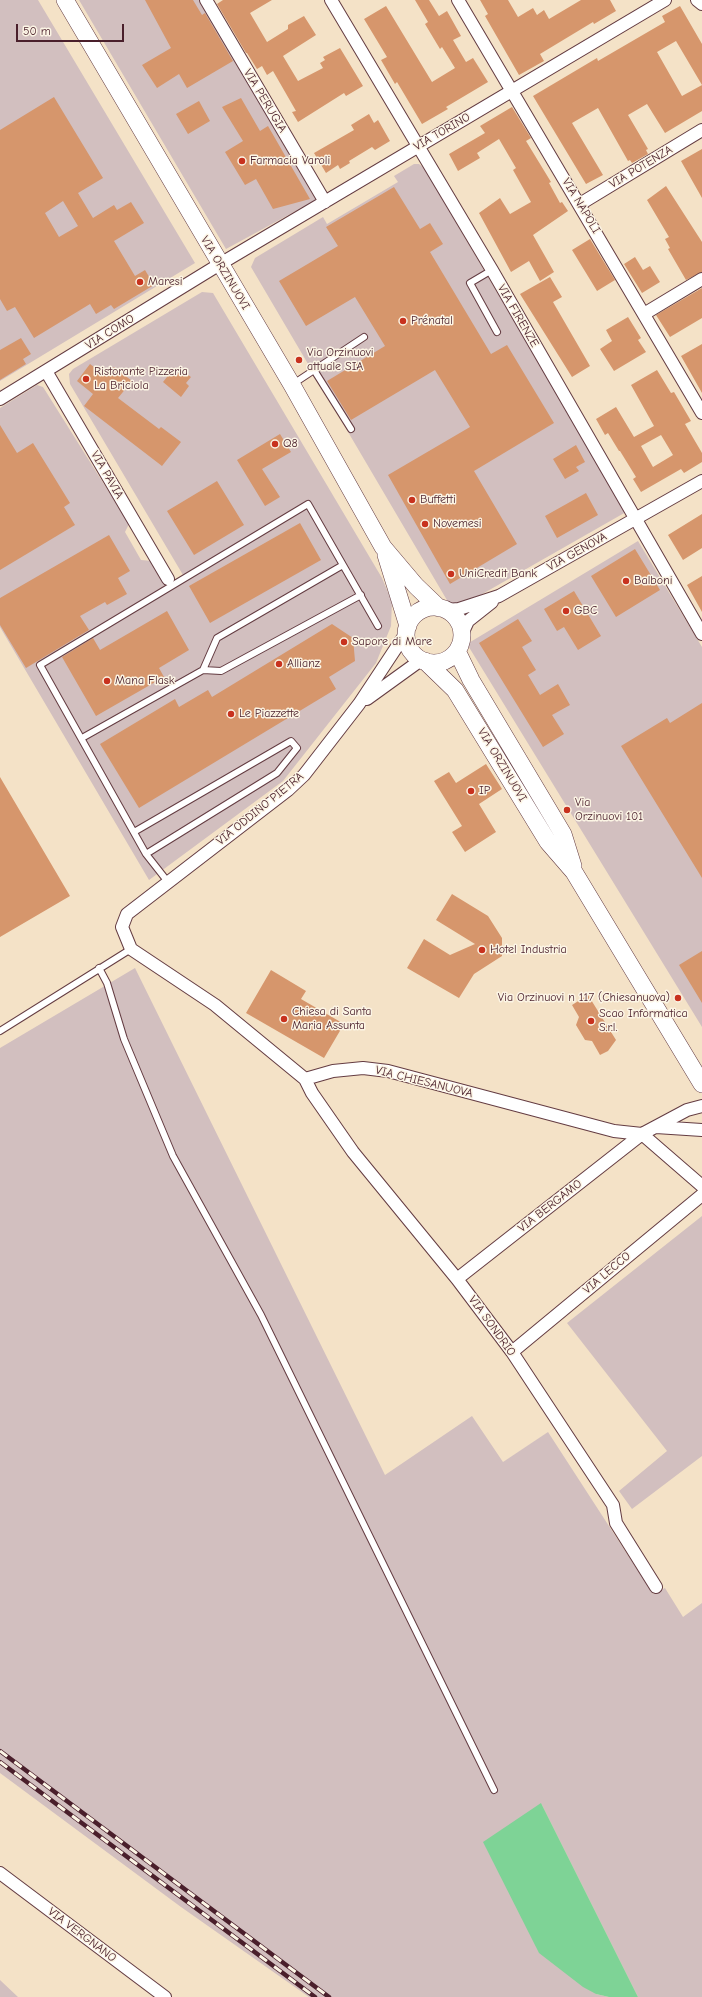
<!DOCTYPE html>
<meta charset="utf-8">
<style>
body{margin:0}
#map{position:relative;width:702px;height:1997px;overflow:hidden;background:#f4e2c7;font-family:"Comic Neue",sans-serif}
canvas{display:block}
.scale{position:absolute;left:16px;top:24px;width:108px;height:18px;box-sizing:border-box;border:2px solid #4a1f2b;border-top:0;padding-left:5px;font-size:12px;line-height:14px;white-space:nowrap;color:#4a1f2b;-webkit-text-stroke:3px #fcf5e5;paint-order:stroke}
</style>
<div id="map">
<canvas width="702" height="1997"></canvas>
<div class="scale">50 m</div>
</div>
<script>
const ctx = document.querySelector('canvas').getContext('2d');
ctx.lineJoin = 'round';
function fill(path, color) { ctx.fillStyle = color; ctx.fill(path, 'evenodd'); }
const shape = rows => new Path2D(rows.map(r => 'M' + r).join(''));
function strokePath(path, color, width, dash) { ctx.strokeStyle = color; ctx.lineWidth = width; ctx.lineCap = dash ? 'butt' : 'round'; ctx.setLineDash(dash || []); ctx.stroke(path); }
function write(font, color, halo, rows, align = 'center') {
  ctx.font = font + ' "Comic Neue",sans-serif'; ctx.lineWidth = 3; ctx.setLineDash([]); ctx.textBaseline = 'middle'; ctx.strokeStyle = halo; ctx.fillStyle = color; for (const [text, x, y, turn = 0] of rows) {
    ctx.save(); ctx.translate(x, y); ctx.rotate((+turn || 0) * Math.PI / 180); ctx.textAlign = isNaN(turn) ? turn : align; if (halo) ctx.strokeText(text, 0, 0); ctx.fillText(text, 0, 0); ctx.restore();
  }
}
fill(shape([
 [0,0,38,0,195,263,0,381],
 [79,0,199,0,316,200,226,249],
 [414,164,419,164,424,168,626,512,456,609,451,607,251,267,255,258,323,217,327,224,398,182,394,176],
 [202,292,213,293,382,578,392,602,391,626,376,663,283,781,149,880,0,627,0,408,37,385,43,387,129,524,125,532,141,560,152,561,166,586,183,575,70,384,69,374,73,369],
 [638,541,702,647,702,1027,467,644],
 [135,968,385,1475,472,1416,503,1462,548,1432,653,1594,665,1588,683,1617,702,1603,702,1997,638,1997,541,1803,596,1994,609,1997,309,1997,181,1907,0,1773,0,1048],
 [702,1216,702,1456,632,1509,619,1491,667,1451,567,1323],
 [0,1980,18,1997,0,1997]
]), '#d2bfbf');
fill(shape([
 [541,1803,638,1997,609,1997,596,1994,583,1987,539,1953,483,1842]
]), '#7ed396');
fill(shape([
 [145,0,193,0,202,15,205,13,233,61,187,88,179,74,157,88,142,65,171,48],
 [223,0,272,0,250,13,267,42,288,29,288,25,304,16,316,35,283,56,298,81,323,68,320,63,325,60,323,57,340,48,363,86,346,96,344,93,298,122,292,112,296,111,273,71,267,75,262,66,257,69,247,53,246,53,217,4],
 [415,0,429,0,439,16,447,11,461,36,453,40,466,62,473,58,488,82,446,107,448,109,422,124,397,82,395,84,381,60,387,57,364,19,386,6,432,82,455,68,442,47,440,49,425,24,428,22],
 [480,0,508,0,518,17,533,8,537,15,544,10,549,19,581,0,610,0,616,11,594,24,593,22,540,54,544,61,519,75,485,16,488,14],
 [680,6,702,44,702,111,665,133,647,104,628,115,648,149,646,150,648,154,632,163,630,160,628,161,598,108,572,123,603,175,586,184,533,96,597,58,598,61,665,22,662,16],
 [676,41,702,85,682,96,657,52],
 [54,97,103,178,78,193,93,218,114,205,117,210,131,202,144,223,114,241,135,276,145,270,154,285,114,309,111,305,96,314,90,304,34,338,15,307,7,311,0,299,0,130],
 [63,201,78,226,59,237,45,213],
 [241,98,260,131,268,126,310,199,273,209,256,179,245,185,225,152,243,141,222,107],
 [199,101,210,121,188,134,176,114],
 [512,107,531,138,526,141,551,182,549,183,560,203,562,202,568,211,533,235,554,272,540,281,529,261,511,272,479,213,500,198,510,214,531,202,513,170,516,168,499,139,477,153,480,158,458,171,449,154,485,133,480,126],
 [369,114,374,123,378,120,390,141,375,150,372,147,349,161,350,163,340,169,338,165,326,173,314,153,354,130,351,125],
 [702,149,702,198,681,161],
 [666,186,702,242,702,272,686,280,668,249,670,248,665,239,669,237,647,200],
 [394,187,420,229,430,223,443,244,430,252,491,354,507,345,554,423,474,471,517,544,450,584,388,475,470,427,435,370,351,420,327,381,385,346,355,297,306,326,279,281,338,246,326,227],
 [590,239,615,280,597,291,572,250],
 [635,257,643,270,650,266,660,282,642,293,624,264],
 [550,277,562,297,553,302,590,366,572,377,520,294],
 [702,288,702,318,670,337,656,315],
 [628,317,641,338,638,340,646,352,614,371,600,349,612,341,606,330],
 [21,338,31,354,23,359,26,364,0,380,0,350],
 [702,344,702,393,681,356],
 [90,364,107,377,114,367,132,381,118,398,159,429,161,427,181,442,162,466,84,406,93,394,77,381],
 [181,370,191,377,186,383,189,386,181,397,163,382,171,372,176,376],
 [657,370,671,393,674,392,691,421,685,424,702,453,702,462,684,473,681,469,641,492,633,479,636,477,620,451,619,451,608,433,605,435,596,419,616,407,634,437,654,426,631,385],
 [661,435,673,455,653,467,641,446],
 [0,425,17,453,33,443,70,503,64,507,75,525,0,570],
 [280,434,291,452,262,469,280,497,265,506,237,460],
 [576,445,585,462,576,467,579,471,565,479,553,459],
 [217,481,244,525,194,555,167,511],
 [586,493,598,515,557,538,545,516],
 [702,514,702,548,683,560,668,535],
 [300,523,321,560,210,623,189,586],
 [109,535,130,571,118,578,127,594,107,605,105,602,80,616,89,630,26,668,0,625,0,598],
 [635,549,660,590,616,617,591,576],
 [702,576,702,612,687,585],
 [574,591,601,636,578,650,564,627,557,631,544,609],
 [167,611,189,650,159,668,164,677,96,716,62,657,93,638,100,650],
 [518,619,532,641,522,647,536,670,528,675,540,695,558,684,570,705,552,715,564,734,543,747,479,643],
 [332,624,353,638,355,661,329,677,336,689,139,808,100,744,175,699,179,707,208,690,212,697],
 [702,703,702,878,621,746,667,718,670,723],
 [486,764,502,789,479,804,496,832,465,852,452,832,462,826,434,781,449,772,456,783],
 [0,777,70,896,0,937],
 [452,894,488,916,502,938,502,956,474,974,459,998,407,968,424,939,450,955,475,944,436,920],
 [702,951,702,1003,679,965],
 [271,970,306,991,301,999,344,1024,324,1058,246,1013],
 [588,995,616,1040,608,1051,600,1055,592,1041,585,1040,576,1025,579,1017,572,1005]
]), '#d6966c');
const service = shape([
 [492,270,470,283,497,332],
 [314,370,351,429],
 [293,384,364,337],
 [203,670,217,638,343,565],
 [82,738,203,670,221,671,361,595],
 [134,832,291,741,297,748,277,773,146,854],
 [168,882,146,854,40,665,308,504,378,626],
 [99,968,107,983,124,1039,173,1156,261,1315,494,1790],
 [0,1031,131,949]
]);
const minor = shape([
 [206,0,325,202],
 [331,0,492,270,702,634],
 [458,0,702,413],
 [697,0,702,4],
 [580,204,702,130],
 [644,314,702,279],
 [46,371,168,579],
 [0,399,220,264,665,0],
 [446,610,459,609,499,596,702,481],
 [406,633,359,704,304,775,288,790,127,914,122,927,131,949,215,1005,305,1079,333,1071,363,1068,388,1071,614,1131,642,1134,687,1110,702,1106],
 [462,634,468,621,492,602],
 [367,699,421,660],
 [305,1079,312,1093,353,1152,457,1279,512,1352,613,1505,616,1523,656,1587],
 [656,1127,702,1130],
 [457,1279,642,1134,702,1186],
 [512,1352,702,1195],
 [0,1873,165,1997]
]);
const secondary = shape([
 [65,0,292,385,383,547,416,586,439,608],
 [386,555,408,626],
 '406 635a28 28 0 1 1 56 0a28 28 0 1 1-56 0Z',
 [457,651,471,680,563,834,573,866],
 [425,661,455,690,548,842,574,872,702,1084]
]);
strokePath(service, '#643c42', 8);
strokePath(minor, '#643c42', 14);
strokePath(secondary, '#643c42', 18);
strokePath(service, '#fff', 6);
strokePath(minor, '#fff', 12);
strokePath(secondary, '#fff', 17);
const rail = shape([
 [0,1751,329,1997],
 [0,1762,315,1997]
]);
strokePath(rail, '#4a1f2b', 4.5);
strokePath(rail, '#fcf5e5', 3, [9]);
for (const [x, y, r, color] of [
 [242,161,4,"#c8321e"],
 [140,282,4,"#c8321e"],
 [403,321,4,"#c8321e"],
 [299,360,4,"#c8321e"],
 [86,379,4,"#c8321e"],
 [275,444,4,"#c8321e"],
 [412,500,4,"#c8321e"],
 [425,524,4,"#c8321e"],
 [451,574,4,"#c8321e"],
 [626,581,4,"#c8321e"],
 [566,611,4,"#c8321e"],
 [344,642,4,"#c8321e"],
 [279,664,4,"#c8321e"],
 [107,681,4,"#c8321e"],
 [231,714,4,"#c8321e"],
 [471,791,4,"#c8321e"],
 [567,810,4,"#c8321e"],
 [482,950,4,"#c8321e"],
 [678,998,4,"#c8321e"],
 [284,1019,4,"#c8321e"],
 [591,1021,4,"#c8321e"]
]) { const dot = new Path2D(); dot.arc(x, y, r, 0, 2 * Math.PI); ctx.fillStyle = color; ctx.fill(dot); strokePath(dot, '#fcf5e5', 1.5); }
write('12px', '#4a1f2b', '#fcf5e5', [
 ["VIA PERUGIA",265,101,59],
 ["VIA TORINO",442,132,-30],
 ["VIA POTENZA",641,167,-31],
 ["VIA NAPOLI",581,206,59],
 ["VIA ORZINUOVI",225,273,59],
 ["VIA FIRENZE",518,316,60],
 ["VIA COMO",110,332,-32],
 ["VIA PAVIA",107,475,60],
 ["VIA GENOVA",577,552,-29],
 ["VIA ORZINUOVI",502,765,59],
 ["VIA ODDINO PIETRA",260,809,-39],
 ["VIA CHIESANUOVA",424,1082,14],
 ["VIA BERGAMO",550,1206,-38],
 ["VIA LECCO",607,1273,-40],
 ["VIA SONDRIO",492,1326,54],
 ["VIA VERGNANO",82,1935,37]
]);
write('12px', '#4a1f2b', '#fcf5e5', [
 ["Farmacia Varoli",250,161],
 ["Maresi",148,282],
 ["Prénatal",411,321],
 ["Via Orzinuovi",307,353],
 ["attuale SIA",307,367],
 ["Ristorante Pizzeria",94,372],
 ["La Briciola",94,386],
 ["Q8",283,444],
 ["Buffetti",420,500],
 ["Novemesi",433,524],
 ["UniCredit Bank",459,574],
 ["Balboni",634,581],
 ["GBC",574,611],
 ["Sapore di Mare",352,642],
 ["Allianz",287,664],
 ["Mana Flask",115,681],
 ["Le Piazzette",239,714],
 ["IP",479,791],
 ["Via",575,803],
 ["Orzinuovi 101",575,817],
 ["Hotel Industria",490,950],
 ["Via Orzinuovi n 117 (Chiesanuova)",670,998,"right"],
 ["Chiesa di Santa",292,1012],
 ["Maria Assunta",292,1026],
 ["Scao Informatica",599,1014],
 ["S.r.l.",599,1028]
], 'left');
</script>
